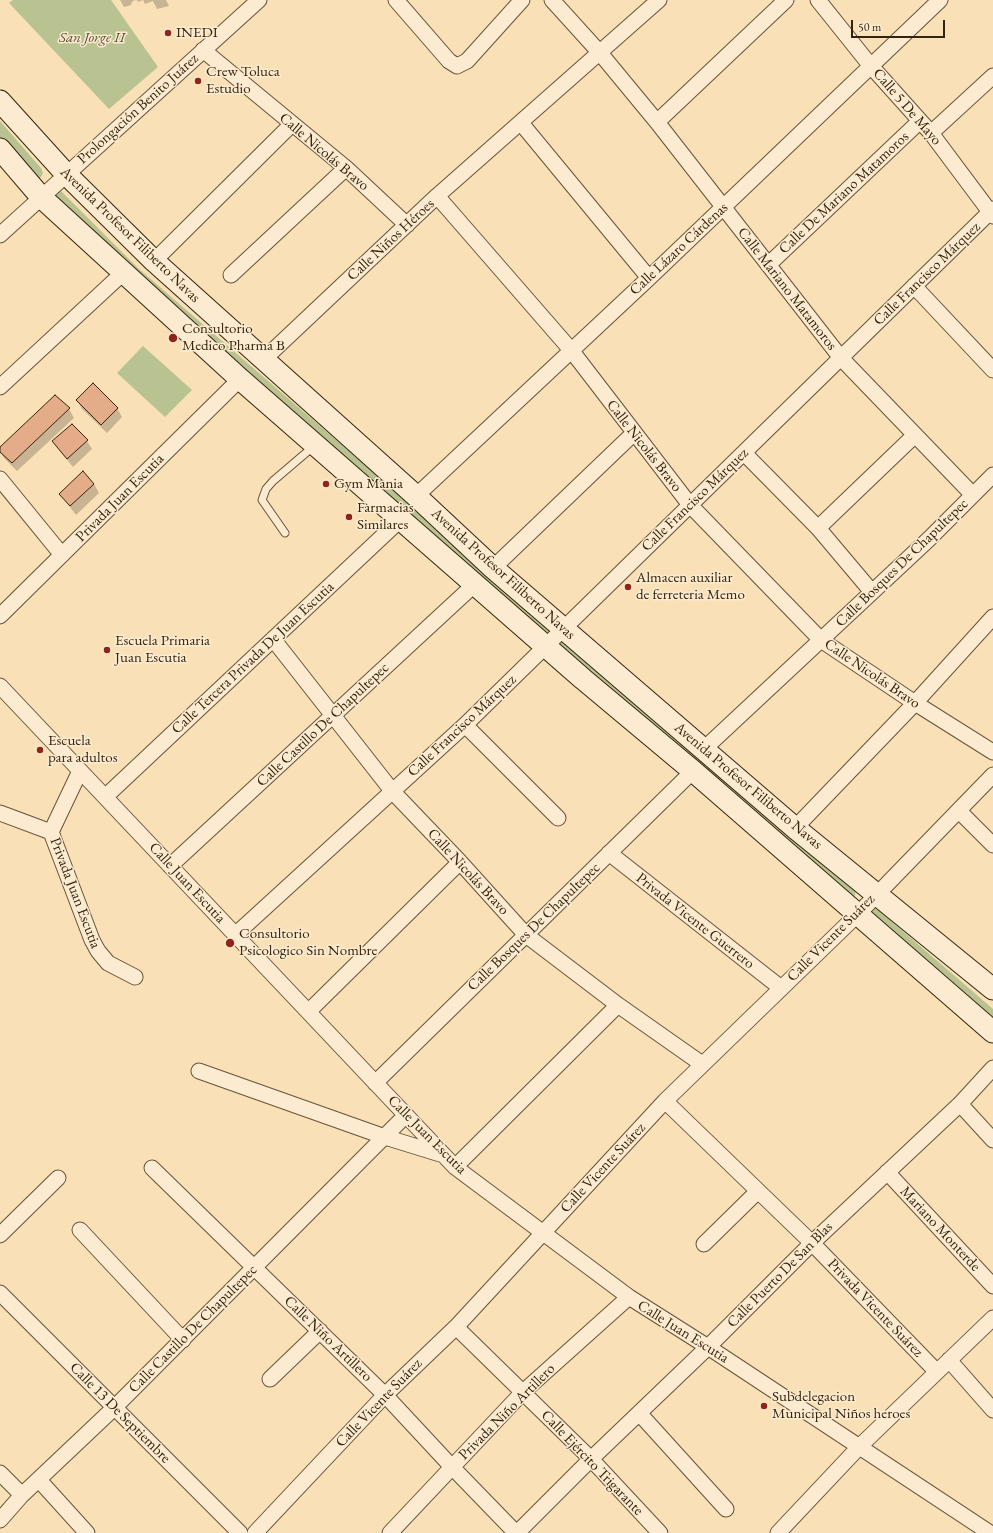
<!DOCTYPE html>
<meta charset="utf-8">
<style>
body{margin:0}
#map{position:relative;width:993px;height:1533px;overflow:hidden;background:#fae0b7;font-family:"EB Garamond",serif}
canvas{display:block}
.scale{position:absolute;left:851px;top:20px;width:94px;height:18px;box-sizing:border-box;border:2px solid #34240d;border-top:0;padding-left:5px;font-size:12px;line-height:14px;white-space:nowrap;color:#34240d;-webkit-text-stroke:3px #fcebd0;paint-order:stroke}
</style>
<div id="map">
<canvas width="993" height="1533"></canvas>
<div class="scale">50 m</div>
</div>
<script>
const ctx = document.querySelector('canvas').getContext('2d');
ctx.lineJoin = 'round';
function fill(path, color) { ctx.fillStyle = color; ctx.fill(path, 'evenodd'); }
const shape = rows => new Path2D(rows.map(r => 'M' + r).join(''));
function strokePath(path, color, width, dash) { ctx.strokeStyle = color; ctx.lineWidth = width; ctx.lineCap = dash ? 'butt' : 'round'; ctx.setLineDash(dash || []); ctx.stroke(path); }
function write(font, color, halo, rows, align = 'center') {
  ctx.font = font + ' "EB Garamond",serif'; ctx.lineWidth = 3; ctx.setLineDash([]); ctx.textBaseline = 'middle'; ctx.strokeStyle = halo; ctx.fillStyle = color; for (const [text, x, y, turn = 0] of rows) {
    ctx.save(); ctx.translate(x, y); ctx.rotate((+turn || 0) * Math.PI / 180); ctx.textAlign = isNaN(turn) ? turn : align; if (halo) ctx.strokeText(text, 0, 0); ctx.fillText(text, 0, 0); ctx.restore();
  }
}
fill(shape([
 [13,0,111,0,158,67,109,109,9,3],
 [0,121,41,168,43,173,41,177,37,179,0,143],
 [56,190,62,192,138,268,547,623,551,631,543,636,52,199],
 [143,346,192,390,165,417,117,373],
 [561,638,856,891,854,898,559,651,558,641],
 [870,909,877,909,993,1009,993,1025,866,916]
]), '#b9c392');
fill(shape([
 [120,0,135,0,132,2,131,5,124,7],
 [137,0,166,0,169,6,157,9,153,1,145,4,143,0,138,2],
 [55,396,69,409,74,418,17,471,4,458,0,452,0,448],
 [77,400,117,408,122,417,107,433,82,409],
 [87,441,92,449,73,467,59,450,54,442],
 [94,484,99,493,76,515,66,502,60,494]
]), '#0003');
const building = shape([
 [93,383,118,408,101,425,76,400,93,383],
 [55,395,70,408,12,463,0,452,0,447,55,395],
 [72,424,88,440,67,459,52,441,72,424],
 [83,471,94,484,70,506,59,494,83,471]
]);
fill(building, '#e4ac89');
strokePath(building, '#34240d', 1);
const service = shape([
 [285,533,262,500,266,489,273,481,314,446]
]);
const minor = shape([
 [396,0,449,61,457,66,467,61,522,0],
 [552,0,600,53,657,122,841,358,973,495],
 [818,0,870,65,931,133,993,216],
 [203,50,346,168,407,225],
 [657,122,786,0],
 [521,123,649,278],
 [931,133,993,76],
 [437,196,571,350,690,505,821,640,915,703,993,752],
 [0,235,259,0],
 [154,261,292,124],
 [768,265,920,121],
 [231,275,346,168],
 [914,286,993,370],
 [263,360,437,196,659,0],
 [0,387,123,273],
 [744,453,818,528,872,592],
 [0,479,62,555],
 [416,496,649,278,940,0],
 [818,528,915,435],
 [493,568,634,433],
 [0,616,240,379],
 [273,639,393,792,460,862,526,935,618,1005,702,1064],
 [0,686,455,1167,629,1297,708,1347,990,1533],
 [465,725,558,818],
 [704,749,929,539,993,475],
 [80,771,51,832,92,940,98,951,108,963,135,977],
 [105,797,401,519],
 [959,811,993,845],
 [0,813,51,832],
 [795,828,915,703,993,617],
 [609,853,781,988],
 [170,866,475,584],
 [235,935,465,725,993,209],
 [309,1011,460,862],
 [199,1071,385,1137,440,1154],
 [375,1083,693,771],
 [665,1101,812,1243,937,1372],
 [960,1104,993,1140],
 [455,1167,618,1005],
 [152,1168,385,1395,452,1467,516,1533],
 [887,1172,993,1286],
 [80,1230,183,1340],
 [0,1235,58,1178],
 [704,1244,758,1191],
 [0,1293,240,1533],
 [456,1327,591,1459,660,1533],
 [949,1360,993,1410],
 [270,1379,320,1331],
 [639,1413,726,1509],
 [0,1473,22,1495],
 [39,1480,87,1533],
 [0,1520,22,1495,114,1408,405,1116],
 [255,1533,385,1395,456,1327,665,1101,858,914,993,775],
 [390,1533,523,1392,629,1297],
 [517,1533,591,1459,708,1347,812,1243,960,1104,993,1068],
 [778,1533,860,1446,993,1318]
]);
const secondary = shape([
 [0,101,66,174,154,261,416,496,493,568,795,828,993,989],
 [0,149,41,197,240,379,583,679,693,771,993,1032]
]);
strokePath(service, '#665338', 9);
strokePath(minor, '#665338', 17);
strokePath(secondary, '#34240d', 23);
strokePath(service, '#fcebd0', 7);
strokePath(minor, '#fcebd0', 15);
strokePath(secondary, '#fcebd0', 21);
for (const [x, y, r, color] of [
 [168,33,4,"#8f2418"],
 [198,81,4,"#8f2418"],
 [173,338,5,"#8f2418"],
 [326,484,4,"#8f2418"],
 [349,517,4,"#8f2418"],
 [628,587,4,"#8f2418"],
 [107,650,4,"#8f2418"],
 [40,750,4,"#8f2418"],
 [230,943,5,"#8f2418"],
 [764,1406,4,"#8f2418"]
]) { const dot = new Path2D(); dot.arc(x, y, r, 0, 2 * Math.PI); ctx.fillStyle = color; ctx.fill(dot); strokePath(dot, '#fcebd0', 1.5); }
write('15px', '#34240d', '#fcebd0', [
 ["INEDI",176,33],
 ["Crew Toluca",206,72],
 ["Estudio",206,89],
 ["Consultorio",182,329],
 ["Medico Pharma B",182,346],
 ["Gym Mania",334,484],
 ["Farmacias",357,508],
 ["Similares",357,525],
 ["Almacen auxiliar",636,578],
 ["de ferreteria Memo",636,595],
 ["Escuela Primaria",115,641],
 ["Juan Escutia",115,658],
 ["Escuela",48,741],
 ["para adultos",48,758],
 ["Consultorio",239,934],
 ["Psicologico Sin Nombre",239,951],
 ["Subdelegacion",772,1397],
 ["Municipal Niños heroes",772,1414]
], 'left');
write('italic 15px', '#554c2e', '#fcebd0', [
 ["San Jorge II",92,38]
]);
write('15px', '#34240d', '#fcebd0', [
 ["Calle 5 De Mayo",907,107,49],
 ["Prolongación Benito Juárez",138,109,-42],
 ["Calle Nicolás Bravo",324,152,40],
 ["Calle De Mariano Matamoros",844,193,-43],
 ["Avenida Profesor Filiberto Navas",130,235,44],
 ["Calle Niños Héroes",391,240,-43],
 ["Calle Lázaro Cárdenas",679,249,-43],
 ["Calle Francisco Márquez",927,274,-44],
 ["Calle Mariano Matamoros",787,289,52],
 ["Calle Nicolás Bravo",644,446,52],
 ["Privada Juan Escutia",120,498,-45],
 ["Calle Francisco Márquez",695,500,-44],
 ["Calle Bosques De Chapultepec",902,563,-44],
 ["Avenida Profesor Filiberto Navas",503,574,42],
 ["Calle Tercera Privada De Juan Escutia",253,658,-43],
 ["Calle Nicolás Bravo",872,674,34],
 ["Calle Castillo De Chapultepec",323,725,-43],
 ["Calle Francisco Márquez",462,726,-43],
 ["Avenida Profesor Filiberto Navas",748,786,40],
 ["Calle Nicolás Bravo",468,872,47],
 ["Calle Juan Escutia",187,883,47],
 ["Privada Juan Escutia",75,893,69],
 ["Privada Vicente Guerrero",695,921,38],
 ["Calle Bosques De Chapultepec",534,927,-44],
 ["Calle Vicente Suárez",831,938,-45],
 ["Calle Juan Escutia",427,1135,45],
 ["Calle Vicente Suárez",603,1168,-47],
 ["Mariano Monterde",940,1229,47],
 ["Calle Puerto De San Blas",780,1275,-45],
 ["Privada Vicente Suárez",875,1308,46],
 ["Calle Castillo De Chapultepec",193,1329,-45],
 ["Calle Juan Escutia",683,1332,32],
 ["Calle Niño Artillero",328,1339,44],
 ["Calle Vicente Suárez",379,1403,-46],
 ["Privada Niño Artillero",507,1412,-45],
 ["Calle 13 De Septiembre",120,1413,45],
 ["Calle Ejército Trigarante",592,1463,46]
]);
</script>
